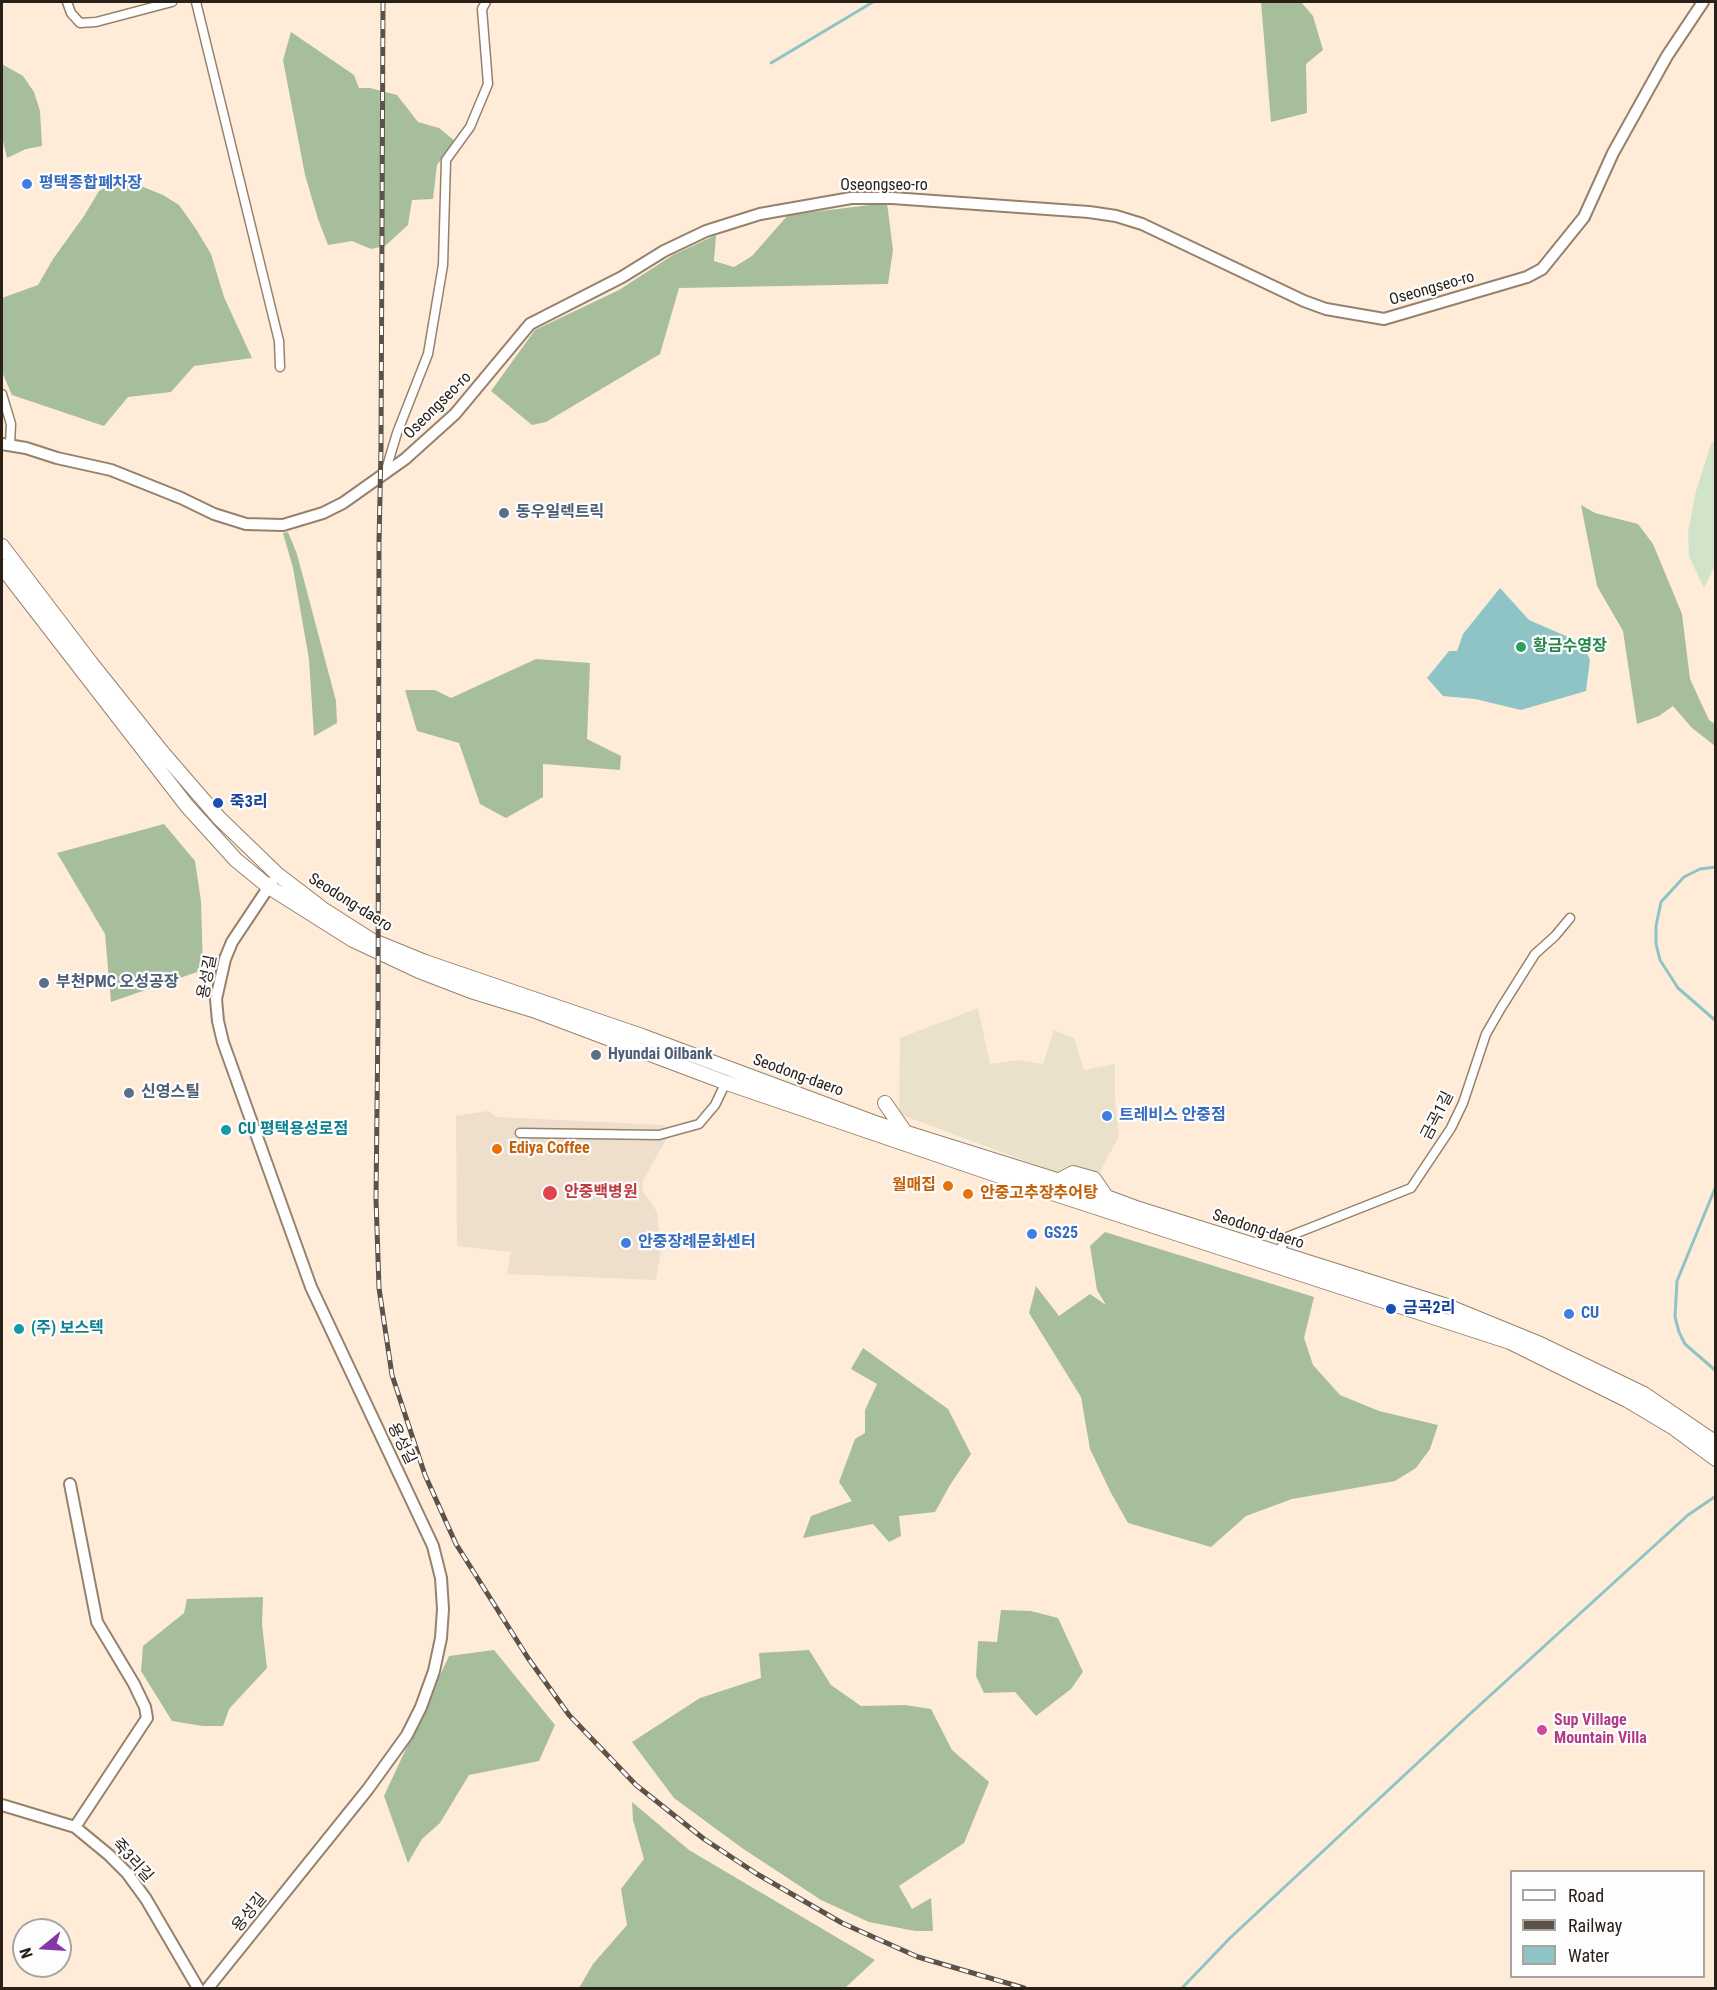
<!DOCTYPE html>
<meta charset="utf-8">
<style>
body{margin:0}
#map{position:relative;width:1717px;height:1990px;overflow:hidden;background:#feecd9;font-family:"Roboto Condensed",sans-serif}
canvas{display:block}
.frame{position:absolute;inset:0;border:3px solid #292118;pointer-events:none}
.legend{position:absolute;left:1510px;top:1870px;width:195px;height:108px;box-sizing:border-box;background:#fdfdfd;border:2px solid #a8a5a1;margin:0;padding:8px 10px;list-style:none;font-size:18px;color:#292118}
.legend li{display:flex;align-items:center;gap:12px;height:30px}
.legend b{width:30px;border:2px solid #a8a5a1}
.north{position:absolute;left:12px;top:1918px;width:60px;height:60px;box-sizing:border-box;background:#fdfdfd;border:2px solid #a8a5a1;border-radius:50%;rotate:252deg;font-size:16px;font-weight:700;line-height:24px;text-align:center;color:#292118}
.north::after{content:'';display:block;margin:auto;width:21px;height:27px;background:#8638a8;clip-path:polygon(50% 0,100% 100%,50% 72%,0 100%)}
</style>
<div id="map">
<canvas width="1717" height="1990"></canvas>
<div class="frame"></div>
<ul class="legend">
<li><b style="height:8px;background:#fff"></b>Road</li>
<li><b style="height:8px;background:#5d5247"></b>Railway</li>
<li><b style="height:16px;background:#8fc4c7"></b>Water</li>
</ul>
<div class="north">N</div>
</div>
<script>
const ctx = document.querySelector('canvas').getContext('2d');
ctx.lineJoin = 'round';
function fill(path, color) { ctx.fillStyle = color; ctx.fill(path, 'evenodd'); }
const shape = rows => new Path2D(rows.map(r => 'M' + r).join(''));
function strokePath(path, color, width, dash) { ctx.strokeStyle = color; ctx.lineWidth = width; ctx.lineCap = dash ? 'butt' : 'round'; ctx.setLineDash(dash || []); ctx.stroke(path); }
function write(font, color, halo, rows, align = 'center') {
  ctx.font = font + ' "Roboto Condensed","Noto Sans KR",sans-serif'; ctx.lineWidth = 4.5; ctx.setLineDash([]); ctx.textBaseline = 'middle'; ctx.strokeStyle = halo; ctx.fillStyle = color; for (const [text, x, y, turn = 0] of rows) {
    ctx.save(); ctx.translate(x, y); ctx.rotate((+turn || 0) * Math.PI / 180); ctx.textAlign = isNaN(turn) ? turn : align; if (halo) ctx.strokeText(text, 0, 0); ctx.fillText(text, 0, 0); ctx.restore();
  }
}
fill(shape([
 [978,1008,990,1064,1018,1060,1043,1064,1054,1030,1074,1038,1084,1070,1115,1064,1115,1099,1119,1136,1100,1172,1074,1179,899,1114,900,1038]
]), '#eae1cb');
fill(shape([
 [488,1111,497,1117,664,1125,673,1135,666,1140,643,1180,642,1190,657,1212,661,1251,656,1280,507,1274,511,1252,457,1246,456,1116]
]), '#eddfcc');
fill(shape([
 [1712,441,1716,443,1715,565,1704,588,1689,556,1688,532,1696,491]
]), '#d1e3c9');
fill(shape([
 [1261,2,1301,2,1313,16,1323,50,1306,64,1307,113,1271,122],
 [291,32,354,75,359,88,370,88,397,95,418,122,439,128,455,141,437,165,433,199,412,200,408,225,385,246,371,249,352,241,328,245,318,219,305,175,283,60],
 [2,64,23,76,34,92,40,111,42,146,26,149,7,158,2,137],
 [121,178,163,195,179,205,196,229,211,254,224,297,252,358,194,366,171,392,128,397,104,426,12,395,2,372,2,298,38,285,53,259,84,216,99,191],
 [887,203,893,250,888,284,679,288,660,354,546,422,532,425,491,391,535,330,619,290,673,255,716,235,714,261,734,267,752,256,788,215],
 [1581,505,1595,513,1638,524,1653,544,1682,614,1690,679,1709,720,1715,724,1715,746,1692,728,1673,706,1659,716,1637,724,1623,631,1597,586],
 [288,532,297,554,336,701,337,723,314,736,309,659,293,568,283,533],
 [536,659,590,663,587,739,621,756,620,770,543,764,543,797,506,818,480,804,459,743,417,731,405,690,435,690,451,698],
 [164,824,195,861,201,901,203,970,111,1002,105,934,57,853],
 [1105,1232,1314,1297,1304,1338,1313,1365,1340,1395,1379,1411,1438,1425,1430,1449,1416,1468,1395,1481,1292,1499,1246,1516,1211,1547,1128,1523,1111,1493,1090,1449,1081,1397,1029,1313,1036,1286,1059,1316,1090,1294,1106,1305,1097,1290,1090,1246],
 [863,1348,948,1409,971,1454,950,1485,935,1512,899,1516,901,1536,889,1542,873,1524,803,1538,811,1516,852,1501,839,1482,855,1439,865,1433,865,1410,877,1384,851,1369],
 [263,1597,262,1624,267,1668,229,1709,223,1726,203,1726,172,1721,141,1671,143,1646,184,1613,187,1599],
 [1001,1610,1031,1611,1058,1618,1083,1672,1071,1689,1036,1716,1015,1692,984,1693,976,1676,978,1641,997,1642],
 [494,1650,555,1725,539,1761,469,1775,440,1823,422,1839,408,1863,384,1796,449,1656],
 [809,1650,831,1685,861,1706,905,1705,931,1709,952,1750,989,1782,964,1843,899,1886,912,1909,931,1898,933,1931,915,1931,869,1922,821,1900,742,1848,674,1798,632,1742,700,1698,761,1678,759,1653],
 [632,1802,689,1850,875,1960,845,1988,579,1988,593,1964,627,1925,621,1889,644,1859,633,1820]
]), '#a6be9b');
fill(shape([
 [1500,588,1529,620,1582,643,1590,660,1586,691,1521,710,1475,699,1443,696,1427,678,1449,651,1457,651,1463,634]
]), '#8fc4c7');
strokePath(shape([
 [771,63,873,2],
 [1716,867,1700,869,1684,877,1661,902,1656,926,1656,944,1660,960,1678,988,1716,1021],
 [1716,1186,1677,1281,1675,1317,1679,1332,1685,1344,1716,1371],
 [1182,1988,1230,1938,1471,1713,1688,1515,1716,1496]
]), '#8fc4c7', 3);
const minor = shape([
 [67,2,71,13,80,23,96,22,172,2],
 [196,2,279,341,280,367],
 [2,394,11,424,10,444],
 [385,473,397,433,428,354,443,265,446,160,470,127,488,84,482,9,486,2],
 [520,1133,659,1135,699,1124,715,1105,727,1080],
 [1280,1256,1282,1246,1287,1237,1411,1188,1451,1128,1463,1103,1486,1034,1501,1008,1535,954,1555,936,1570,918]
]);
const tertiary = shape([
 [2,444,26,448,57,458,111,470,181,498,214,514,246,524,283,525,323,513,343,503,405,459,455,414,530,324,622,277,664,251,706,231,760,214,851,198,892,198,1089,212,1116,216,1142,224,1304,301,1326,309,1384,319,1527,277,1542,269,1584,217,1613,153,1667,56,1703,2],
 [70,1484,97,1622,134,1684,145,1707,147,1718,75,1827],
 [2,1805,75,1827,109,1855,127,1873,146,1899,198,1988],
 [208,1988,368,1789,407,1735,421,1707,434,1671,441,1638,443,1609,441,1578,433,1546,311,1287,223,1042,218,1021,216,999,225,959,232,942,272,882]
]);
const primary = shape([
 [2,546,91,663,162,752,219,818,277,874,324,910,371,940,425,962,642,1036,878,1124,1082,1188,1139,1209,1447,1306,1540,1344,1644,1394,1716,1443],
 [2,567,187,806,236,860,269,887,353,940,419,971,471,991,533,1010,727,1083,997,1175,1510,1342,1627,1400,1674,1428,1716,1459],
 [885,1103,905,1132],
 [1058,1181,1073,1173,1094,1179,1107,1198]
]);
strokePath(minor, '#96826c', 11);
strokePath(tertiary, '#96826c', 14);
strokePath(primary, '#96826c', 16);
strokePath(minor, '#fff', 8);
strokePath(tertiary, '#fff', 10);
strokePath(primary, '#fff', 14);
const rail = shape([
 [383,2,381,448,379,542,378,1020,376,1199,379,1288,392,1375,425,1475,456,1544,528,1658,569,1715,636,1785,704,1839,757,1874,842,1923,918,1957,1024,1988]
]);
strokePath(rail, '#5d5247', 5);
strokePath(rail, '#fdfdfd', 3, [9]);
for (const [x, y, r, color] of [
 [27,184,6,"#3f7fe0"],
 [504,513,6,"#5c6f8a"],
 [1521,647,6,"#2e9e5b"],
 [218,803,6,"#1a4fb4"],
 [44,983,6,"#5c6f8a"],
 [596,1055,6,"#5c6f8a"],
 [129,1093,6,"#5c6f8a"],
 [1107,1116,6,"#3f7fe0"],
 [226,1130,6,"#0f9aa8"],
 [497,1149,6,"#e8710a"],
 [948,1186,6,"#e8710a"],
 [550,1193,8,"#e0444e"],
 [968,1194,6,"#e8710a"],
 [1032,1234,6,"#3f7fe0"],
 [626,1243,6,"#3f7fe0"],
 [1391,1309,6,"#1a4fb4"],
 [1569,1314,6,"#3f7fe0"],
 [19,1329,6,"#0f9aa8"],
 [1542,1730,6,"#d1479c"]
]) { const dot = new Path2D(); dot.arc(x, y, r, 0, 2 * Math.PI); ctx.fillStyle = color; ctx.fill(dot); strokePath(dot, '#fdfdfd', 2); }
write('bold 16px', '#366cbe', '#fdfdfd', [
 ["평택종합폐차장",39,184],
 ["트레비스 안중점",1119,1116],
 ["GS25",1044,1234],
 ["안중장례문화센터",638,1243],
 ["CU",1581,1314]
], 'left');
write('16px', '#292118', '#fdfdfd', [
 ["Oseongseo-ro",884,186],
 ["Oseongseo-ro",1432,289,-16],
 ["Oseongseo-ro",438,406,-45],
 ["Seodong-daero",350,903,32],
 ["용성길",208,977,-79],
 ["Seodong-daero",798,1076,20],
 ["금곡1길",1438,1116,-63],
 ["Seodong-daero",1258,1230,18],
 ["용성길",401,1444,64],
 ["죽3리길",132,1861,48],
 ["용성길",250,1913,-51]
]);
write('bold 16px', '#4e5e75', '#fdfdfd', [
 ["동우일렉트릭",516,513],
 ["부천PMC 오성공장",56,983],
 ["Hyundai Oilbank",608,1055],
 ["신영스틸",141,1093]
], 'left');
write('bold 16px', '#27864d', '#fdfdfd', [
 ["황금수영장",1533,647]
], 'left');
write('bold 16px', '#164399', '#fdfdfd', [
 ["죽3리",230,803],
 ["금곡2리",1403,1309]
], 'left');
write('bold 16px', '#0d838f', '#fdfdfd', [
 ["CU 평택용성로점",238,1130],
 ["(주) 보스텍",31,1329]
], 'left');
write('bold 16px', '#c56008', '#fdfdfd', [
 ["Ediya Coffee",509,1149],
 ["월매집",936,1186,"right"],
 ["안중고추장추어탕",980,1194]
], 'left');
write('bold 16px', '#be3a42', '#fdfdfd', [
 ["안중백병원",564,1193]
], 'left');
write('bold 16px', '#b23c85', '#fdfdfd', [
 ["Sup Village",1554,1721],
 ["Mountain Villa",1554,1739]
], 'left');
</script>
